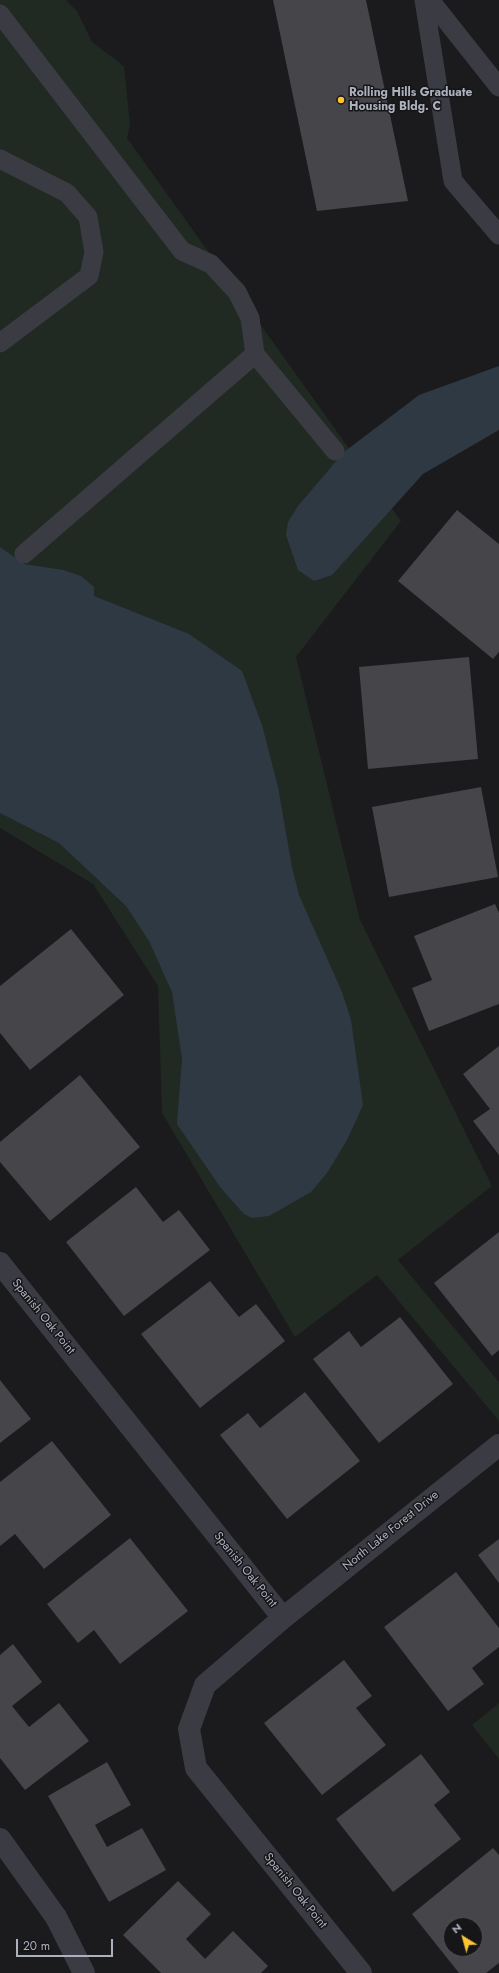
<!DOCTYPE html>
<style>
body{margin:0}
#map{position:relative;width:499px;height:1973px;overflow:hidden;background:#1b1a1d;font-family:Jost,sans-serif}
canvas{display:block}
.north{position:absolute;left:443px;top:1917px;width:40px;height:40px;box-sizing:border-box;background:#161518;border:1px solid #52535a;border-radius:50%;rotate:323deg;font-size:11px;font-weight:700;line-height:16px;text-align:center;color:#acb1be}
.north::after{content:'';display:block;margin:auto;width:14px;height:18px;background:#ffc531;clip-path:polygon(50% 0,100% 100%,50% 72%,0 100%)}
.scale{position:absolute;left:16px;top:1939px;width:97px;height:18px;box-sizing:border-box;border:2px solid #acb1be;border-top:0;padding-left:5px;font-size:12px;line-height:14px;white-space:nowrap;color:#acb1be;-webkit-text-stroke:3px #161518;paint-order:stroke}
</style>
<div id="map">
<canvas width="499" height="1973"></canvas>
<div class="north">N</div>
<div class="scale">20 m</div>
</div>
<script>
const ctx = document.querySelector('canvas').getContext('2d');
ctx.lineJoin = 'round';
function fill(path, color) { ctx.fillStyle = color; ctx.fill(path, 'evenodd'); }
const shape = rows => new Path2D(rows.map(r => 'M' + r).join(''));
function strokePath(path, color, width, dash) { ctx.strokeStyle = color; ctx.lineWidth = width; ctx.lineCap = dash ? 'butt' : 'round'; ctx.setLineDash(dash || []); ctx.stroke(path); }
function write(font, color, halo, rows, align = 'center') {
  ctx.font = font + ' Jost,sans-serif'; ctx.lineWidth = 3; ctx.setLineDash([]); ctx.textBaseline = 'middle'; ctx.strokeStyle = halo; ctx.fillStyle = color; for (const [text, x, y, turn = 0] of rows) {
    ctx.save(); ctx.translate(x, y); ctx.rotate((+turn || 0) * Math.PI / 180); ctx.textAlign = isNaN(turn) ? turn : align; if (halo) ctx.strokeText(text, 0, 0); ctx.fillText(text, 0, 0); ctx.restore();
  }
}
fill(shape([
 [0,0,66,0,77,11,92,42,124,66,130,125,127,138,401,521,296,657,360,920,492,1186,398,1260,499,1382,499,1421,377,1275,295,1337,162,1113,158,986,93,884,0,828],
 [499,1703,499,1759,472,1725]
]), '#202922');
fill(shape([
 [499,366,499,430,423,474,332,575,314,581,298,570,286,535,288,522,298,506,344,452,419,395],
 [0,547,24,564,63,570,81,576,94,587,94,596,189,634,242,671,262,725,278,787,292,867,299,895,342,992,351,1020,363,1105,347,1140,327,1173,311,1192,269,1216,252,1218,244,1214,220,1187,177,1124,182,1059,172,992,149,941,126,906,59,843,0,813]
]), '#2f3943');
fill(shape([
 [273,0,366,0,408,201,317,211],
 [457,510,499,544,499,652,493,659,398,581],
 [469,657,478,759,368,769,359,667],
 [481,787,498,877,389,897,372,807],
 [495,904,499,913,499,1004,429,1031,412,988,432,980,414,936],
 [71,929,124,995,30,1070,0,1033,0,986],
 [499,1046,499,1155,473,1121,490,1109,463,1074],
 [80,1075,140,1147,50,1221,0,1162,0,1142],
 [136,1187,163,1222,179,1210,210,1250,124,1316,66,1242],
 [499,1232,499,1350,492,1356,434,1283],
 [210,1281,239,1317,256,1304,285,1341,200,1408,141,1334],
 [400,1317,453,1384,379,1443,313,1359,349,1331,361,1347],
 [0,1380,31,1419,0,1443],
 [305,1392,360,1461,287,1519,220,1435,248,1413,260,1428],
 [52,1441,111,1515,44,1569,15,1534,0,1546,0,1482],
 [130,1538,188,1611,120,1664,94,1630,78,1643,47,1604],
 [499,1539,499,1583,478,1555],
 [456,1572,499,1628,499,1647,472,1668,484,1684,448,1711,384,1627],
 [13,1644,42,1682,12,1706,29,1727,59,1703,89,1741,25,1790,0,1758,0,1655],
 [344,1660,372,1696,356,1708,386,1745,322,1795,264,1723],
 [421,1754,450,1792,434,1805,461,1839,393,1892,336,1819],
 [107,1762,131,1805,95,1825,107,1847,142,1828,166,1870,109,1902,48,1796],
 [493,1848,499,1855,499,1963,486,1973,459,1973,412,1914],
 [451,1925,475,1925,475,1949,451,1949],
 [178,1881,211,1914,186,1939,205,1959,233,1931,268,1966,261,1973,161,1973,123,1935]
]), '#45454a');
strokePath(shape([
 [424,0,453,181,499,235],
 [430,0,499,87],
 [0,14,182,251,211,264,237,292,250,318,255,354,24,554],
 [0,159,67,193,88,217,94,252,89,276,0,343],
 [255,354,335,451]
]), '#3b3c43', 19);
strokePath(shape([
 [0,1263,283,1618,205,1685,189,1729,196,1768,361,1973],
 [283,1618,499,1445],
 [0,1839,56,1917,84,1973]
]), '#3b3c43', 22);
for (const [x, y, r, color] of [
 [341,100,4,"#ffc531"]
]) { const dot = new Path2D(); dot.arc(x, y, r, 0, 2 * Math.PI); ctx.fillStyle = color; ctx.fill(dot); strokePath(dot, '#161518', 1.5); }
write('bold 12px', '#acb1be', '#161518', [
 ["Rolling Hills Graduate",349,93],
 ["Housing Bldg. C",349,107]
], 'left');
write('12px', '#acb1be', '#161518', [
 ["Spanish Oak Point",43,1317,51],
 ["North Lake Forest Drive",391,1531,-39],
 ["Spanish Oak Point",245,1570,51],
 ["Spanish Oak Point",295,1891,51]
]);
</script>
